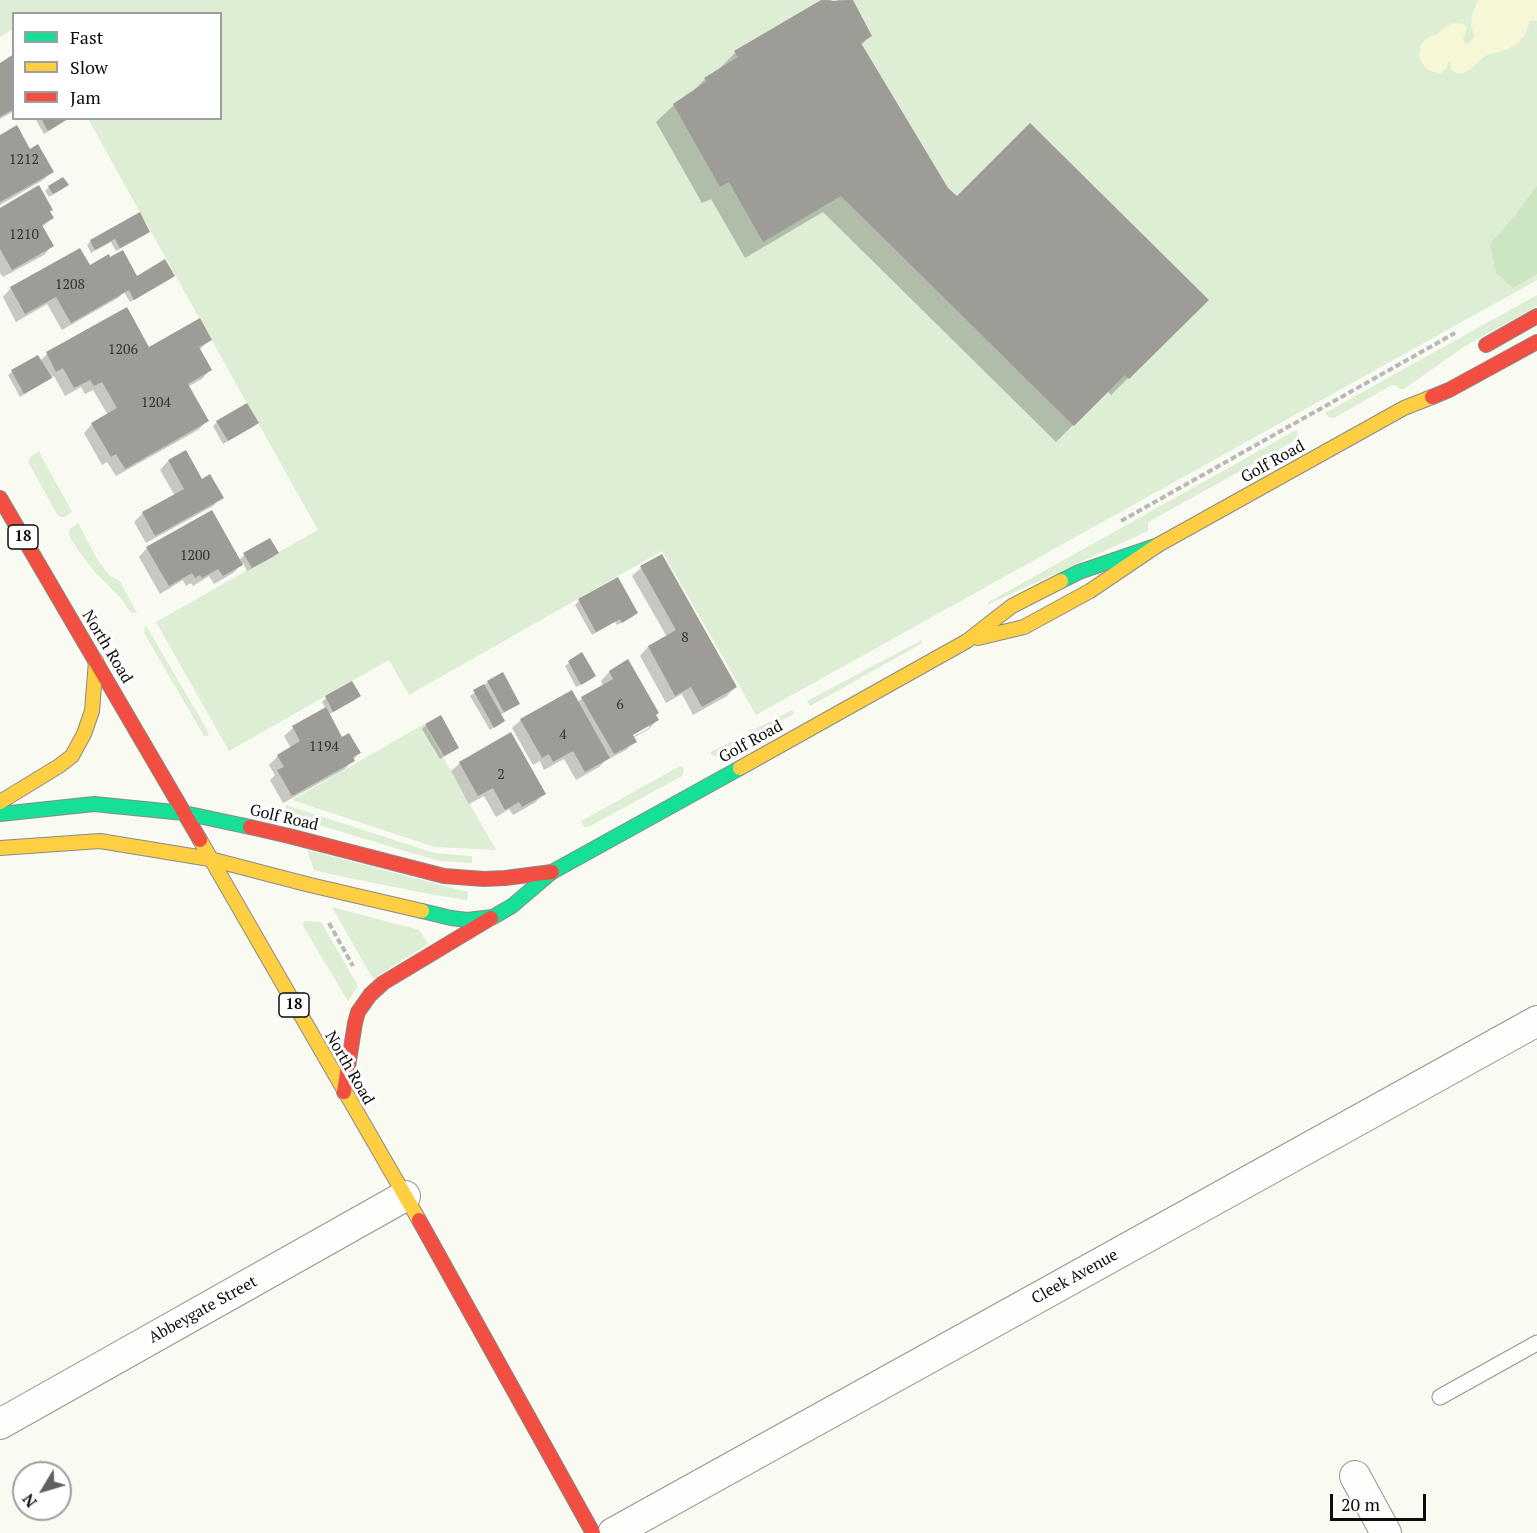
<!DOCTYPE html>
<style>
body{margin:0}
#map{position:relative;width:1537px;height:1533px;overflow:hidden;background:#f9faf2;font-family:"PT Serif",serif}
canvas{display:block}
.legend{position:absolute;left:12px;top:12px;width:210px;height:108px;box-sizing:border-box;background:#fff;border:2px solid #9e9e9e;margin:0;padding:8px 10px;list-style:none;font-size:18px;color:#0d0d0d}
.legend li{display:flex;align-items:center;gap:12px;height:30px}
.legend b{width:30px;border:2px solid #9e9e9e}
.north{position:absolute;left:12px;top:1461px;width:60px;height:60px;box-sizing:border-box;background:#fff;border:2px solid #9e9e9e;border-radius:50%;rotate:232deg;font-size:16px;font-weight:700;line-height:24px;text-align:center;color:#0d0d0d}
.north::after{content:'';display:block;margin:auto;width:21px;height:27px;background:#60605d;clip-path:polygon(50% 0,100% 100%,50% 72%,0 100%)}
.scale{position:absolute;left:1330px;top:1494px;width:96px;height:27px;box-sizing:border-box;border:3px solid #0d0d0d;border-top:0;padding-left:8px;font-size:18px;line-height:21px;white-space:nowrap;color:#0d0d0d;-webkit-text-stroke:4px #fff;paint-order:stroke}
</style>
<div id="map">
<canvas width="1537" height="1533"></canvas>
<ul class="legend">
<li><b style="height:8px;background:#16e098"></b>Fast</li>
<li><b style="height:8px;background:#ffcf43"></b>Slow</li>
<li><b style="height:8px;background:#f24e42"></b>Jam</li>
</ul>
<div class="north">N</div>
<div class="scale">20 m</div>
</div>
<script>
const ctx = document.querySelector('canvas').getContext('2d');
ctx.lineJoin = 'round';
function fill(path, color) { ctx.fillStyle = color; ctx.fill(path, 'evenodd'); }
const shape = rows => new Path2D(rows.map(r => 'M' + r).join(''));
function strokePath(path, color, width, dash) { ctx.strokeStyle = color; ctx.lineWidth = width; ctx.lineCap = dash ? 'butt' : 'round'; ctx.setLineDash(dash || []); ctx.stroke(path); }
function write(font, color, halo, rows, align = 'center') {
  ctx.font = font + ' "PT Serif",serif'; ctx.lineWidth = 6; ctx.setLineDash([]); ctx.textBaseline = 'middle'; ctx.strokeStyle = halo; ctx.fillStyle = color; for (const [text, x, y, turn = 0] of rows) {
    ctx.save(); ctx.translate(x, y); ctx.rotate((+turn || 0) * Math.PI / 180); ctx.textAlign = isNaN(turn) ? turn : align; if (halo) ctx.strokeText(text, 0, 0); ctx.fillText(text, 0, 0); ctx.restore();
  }
}
fill(shape([
 [0,0,1537,0,1537,280,756,715,662,551,409,695,389,660,229,751,156,622,318,530,88,119,220,118,220,14,14,14,13,29,0,37],
 [1537,295,1537,306,1465,346,1404,389,1400,389,1395,385,1392,385,1334,418,1330,418,1325,413],
 [1296,430,1298,434,1297,438,1294,441,1152,520,1148,523,1148,531,989,604,987,603],
 [39,452,72,512,64,517,60,517,57,514,28,462,31,456],
 [78,523,97,559,110,576,120,581,137,613,132,613,129,610,120,597,94,571,78,550,70,537,69,533,70,529],
 [145,626,147,627,207,730,209,734,208,736,204,736,203,734,144,633],
 [922,640,921,644,810,706,807,701],
 [792,710,794,714,717,756,713,756,711,754,711,752],
 [424,724,496,850,435,847,292,800],
 [680,766,683,767,684,772,682,776,590,826,586,827,584,826,581,821],
 [286,805,434,853,472,856,472,863,439,861,288,816,284,813],
 [307,850,468,892,467,900,429,894,339,876,314,870],
 [332,907,419,930,428,944,373,979],
 [304,921,321,922,358,986,348,1001,303,926]
]), '#ddeed4');
fill(shape([
 [1537,186,1537,274,1513,288,1496,273,1490,244,1516,214]
]), '#cce5c3');
fill(shape([
 [1478,0,1537,0,1537,21,1530,21,1525,35,1518,43,1508,49,1485,56,1471,69,1464,73,1457,74,1453,71,1451,69,1450,62,1448,61,1447,67,1440,74,1427,70,1422,63,1419,57,1421,44,1428,37,1437,34,1445,27,1450,24,1459,23,1464,24,1467,28,1463,40,1465,43,1469,43,1473,39,1474,35,1471,26,1472,15]
]), '#f5f7d6');
fill(shape([
 [824,0,831,0,833,3,838,0,851,0,870,36,861,45,947,189,957,198,1207,300,1111,395,1107,391,1056,442,823,212,745,258,711,199,702,203,656,122,674,105,690,94,705,79,718,70,735,53],
 [14,59,14,111,0,119,0,64],
 [35,118,70,118,44,134],
 [0,136,29,151,52,172,43,180,0,205],
 [67,185,63,189,49,197,45,191,49,187],
 [0,209,52,218,42,227,52,246,44,255,3,277,0,273],
 [148,231,145,235,116,251,111,242,91,253,87,245,91,241],
 [110,259,137,277,173,276,170,279,130,302,124,292,118,298,62,330,47,304,16,322,3,297,11,288,90,267],
 [126,309,148,349,210,340,199,350,210,370,202,379,187,387,207,421,198,430,116,476,107,462,102,465,84,433,92,424,108,415,93,390,85,394,81,387,65,396,54,376,20,397,8,375,12,372,40,361,47,354],
 [246,405,257,423,253,427,223,444,213,426,217,422],
 [185,452,202,481,222,497,213,506,146,543,134,522,143,513,175,496,160,470,168,461],
 [269,540,277,553,273,557,247,571,243,563,233,573,214,584,209,576,193,586,191,583,186,586,183,580,160,594,139,557,147,548,239,560,244,555],
 [661,556,735,687,727,696,693,715,682,694,666,703,640,656,648,647,667,637,632,576,641,568],
 [617,579,636,613,632,617,617,625,615,622,592,635,575,605,579,601],
 [581,654,594,676,590,680,576,687,565,666],
 [628,661,657,720,649,729,633,738,635,741,626,750,605,761,599,767,576,780,564,759,544,770,540,761,533,765,512,728,521,720,577,703,582,698,603,686,601,681,609,672],
 [649,724,649,728,627,740,626,738],
 [488,682,518,703,514,707,500,715,503,721,490,730,470,696],
 [352,683,359,696,355,700,328,715,342,739,359,753,345,769,283,803,270,780,275,775,269,765,278,756,291,748,284,736,293,728,326,709,322,702,326,698],
 [426,725,458,747,454,751,440,759,422,729],
 [460,763,544,793,536,802,513,815,509,809,496,817,484,796,469,804,451,771]
]), '#0003');
fill(shape([
 [821,0,834,1,853,0,872,36,861,43,948,188,957,196,1030,123,1209,300,1129,379,1125,375,1074,426,841,196,763,242,729,182,720,187,673,104,707,81,704,78,738,57,734,51],
 [14,54,14,109,0,117,0,63],
 [41,118,69,118,48,131],
 [17,125,30,149,38,144,54,172,0,202,0,135],
 [63,177,69,185,53,194,48,186],
 [39,185,53,210,50,211,54,218,42,225,54,246,12,270,0,249,0,208],
 [140,212,150,232,120,248,115,239,95,250,90,240],
 [80,248,90,265,109,254,110,257,123,250,137,276,165,259,175,276,134,300,129,290,71,323,56,297,25,314,10,287],
 [127,307,149,347,200,318,212,340,199,347,212,370,188,384,209,421,125,469,116,454,111,457,91,423,117,408,102,382,94,386,90,380,74,388,63,368,56,372,46,352],
 [38,355,52,378,24,394,11,370],
 [247,403,259,423,228,441,216,421],
 [186,450,202,479,210,474,224,498,155,536,142,512,184,489,168,460],
 [212,510,243,565,223,576,218,569,202,578,200,575,195,578,192,573,169,586,146,547],
 [270,538,279,553,252,568,243,553],
 [662,554,737,687,702,707,691,687,675,696,648,646,676,630,640,566],
 [618,577,638,613,622,623,620,619,596,632,578,599],
 [582,652,596,676,581,685,568,661],
 [628,659,659,713,656,715,659,720,633,735,637,742,614,754,581,697,613,679,609,671],
 [503,672,520,704,504,712,487,681],
 [352,681,361,696,333,712,325,696],
 [484,684,505,721,494,728,473,690],
 [572,690,610,758,585,772,573,751,553,762,549,754,542,758,520,719],
 [326,707,342,737,349,733,361,753,353,757,355,761,292,796,277,770,284,767,277,755,300,741,292,726],
 [441,715,459,748,444,756,425,724],
 [511,732,546,794,522,807,519,802,505,810,493,788,478,796,459,762]
]), '#9d9c97');
const lane = shape([
 [1440,1397,1537,1343]
]);
const street = shape([
 [0,1424,405,1196],
 [1355,1476,1386,1533],
 [613,1533,1537,1021]
]);
const fast = shape([
 [1061,581,1079,572,1158,545],
 [0,814,94,804,184,813,250,827],
 [422,911,451,918,467,920,493,917,512,906,552,872,740,768]
]);
const slow = shape([
 [978,638,1024,627,1090,591,1158,545,1404,408,1432,397],
 [740,768,967,641,1012,606,1061,581],
 [0,802,59,766,72,756,84,734,92,711,96,661],
 [200,840,419,1220],
 [0,848,100,841,210,859,310,885,422,911]
]);
const jam = shape([
 [1486,345,1537,316],
 [1432,397,1449,390,1537,342],
 [0,498,200,840],
 [250,827,289,836,444,876,484,879,505,878,552,872],
 [344,1092,355,1023,358,1012,370,995,383,983,491,918],
 [419,1220,593,1533]
]);
strokePath(lane, '#939490', 17);
strokePath(street, '#939490', 32);
strokePath(fast, '#8a8a87', 16);
strokePath(slow, '#8a8a87', 16);
strokePath(jam, '#8a8a87', 16);
strokePath(shape([
 [1121,521,1455,333],
 [329,923,353,966]
]), '#b8b8b6', 4, [6, 3]);
strokePath(lane, '#fefefd', 15);
strokePath(street, '#fefefd', 30);
strokePath(fast, '#16e098', 14);
strokePath(slow, '#ffcf43', 14);
strokePath(jam, '#f24e42', 14);
write('14px', '#313130', null, [
 ["1212",24,160],
 ["1210",24,235],
 ["1208",70,285],
 ["1206",123,350],
 ["1204",156,403],
 ["1200",195,556],
 ["8",685,638],
 ["6",620,705],
 ["4",563,735],
 ["1194",324,747],
 ["2",501,775]
]);
for (const [x, y, w] of [
 [23,537,30],
 [294,1005,30]
]) { const box = new Path2D(); box.roundRect(x - w / 2, y - 12, w, 24, 4.5); ctx.fillStyle = '#fff'; ctx.fill(box); strokePath(box, '#0d0d0d', 1.5); }
write('bold 15px', '#0d0d0d', null, [
 ["18",23,537],
 ["18",294,1005]
]);
write('16px', '#0d0d0d', '#fff', [
 ["Golf Road",1273,462,-29],
 ["North Road",107,647,59],
 ["Golf Road",751,742,-29],
 ["Golf Road",284,818,13],
 ["North Road",349,1068,60],
 ["Cleek Avenue",1075,1277,-29],
 ["Abbeygate Street",203,1310,-29]
]);
</script>
